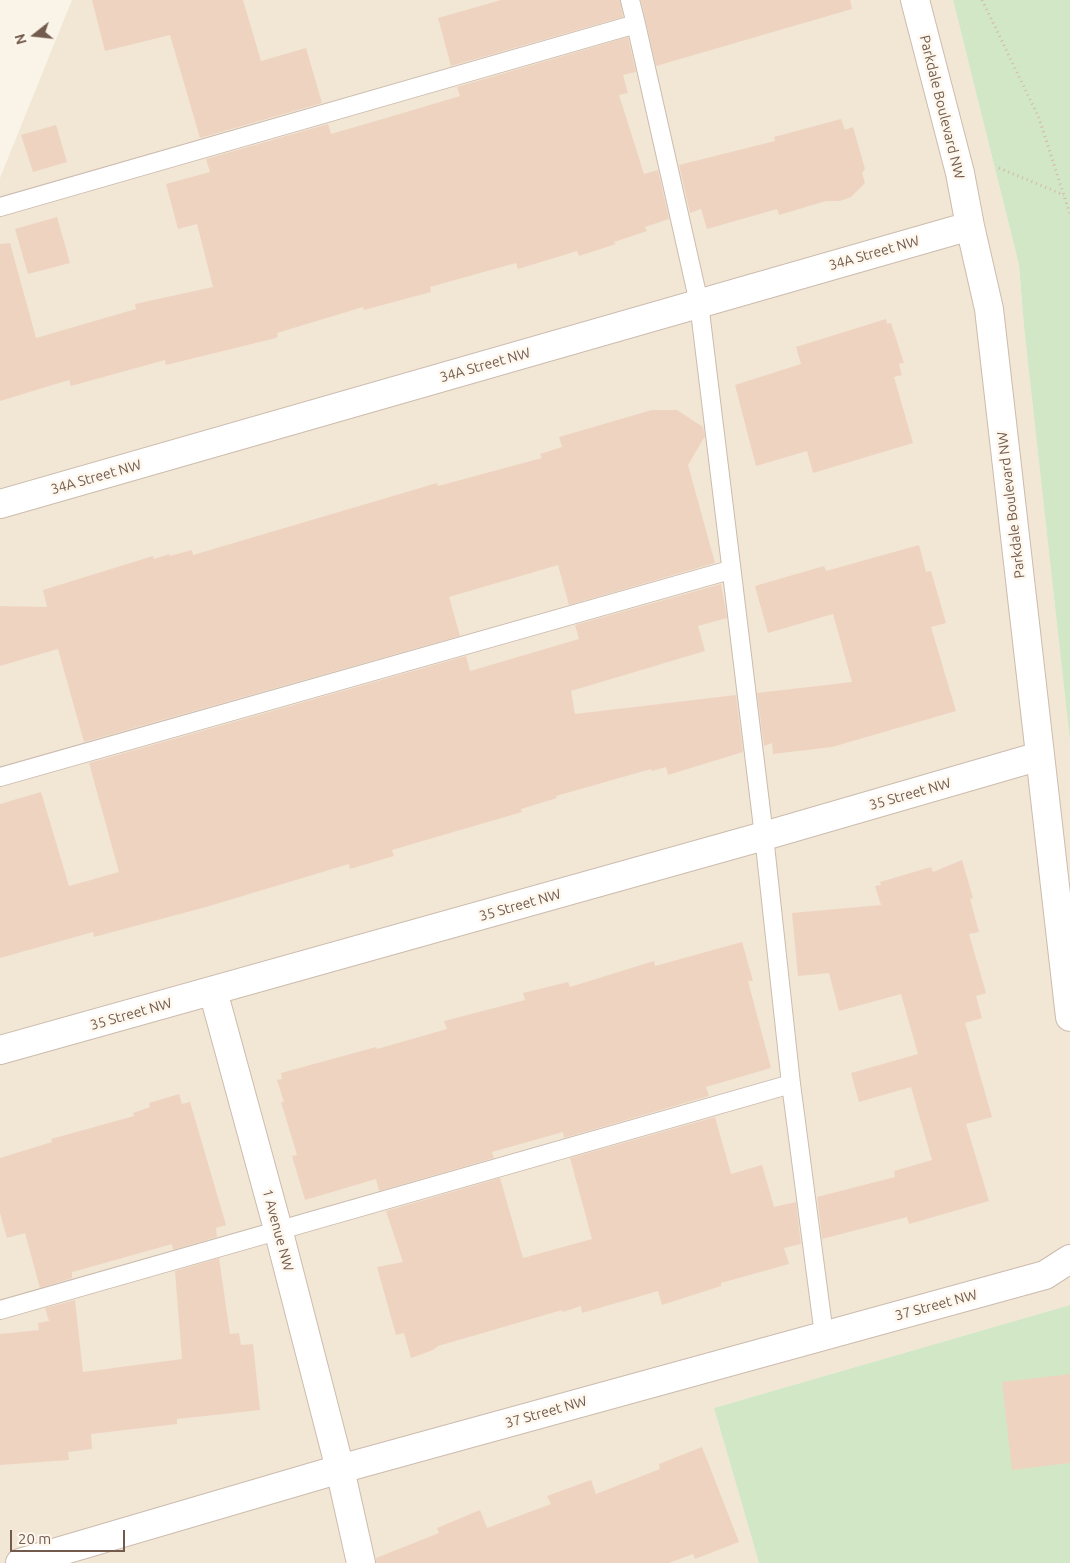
<!DOCTYPE html>
<style>
body{margin:0}
#map{position:relative;width:1070px;height:1563px;overflow:hidden;background:#faf3e7;font-family:Ubuntu,sans-serif}
canvas{display:block}
.north{position:absolute;left:10px;top:10px;width:50px;height:50px;-webkit-text-stroke:4px #fef7ed;paint-order:stroke;rotate:254deg;font-size:14px;font-weight:700;line-height:20px;text-align:center;color:#725b4d}
.north::after{content:'';display:block;margin:auto;width:18px;height:22px;background:#725b4d;clip-path:polygon(50% 0,100% 100%,50% 72%,0 100%)}
.scale{position:absolute;left:10px;top:1530px;width:115px;height:22px;box-sizing:border-box;border:2px solid #725b4d;border-top:0;padding-left:6px;font-size:15px;line-height:18px;white-space:nowrap;color:#725b4d;-webkit-text-stroke:4px #fef7ed;paint-order:stroke}
</style>
<div id="map">
<canvas width="1070" height="1563"></canvas>
<div class="north">N</div>
<div class="scale">20 m</div>
</div>
<script>
const ctx = document.querySelector('canvas').getContext('2d');
ctx.lineJoin = 'round';
function fill(path, color) { ctx.fillStyle = color; ctx.fill(path, 'evenodd'); }
const shape = rows => new Path2D(rows.map(r => 'M' + r).join(''));
function strokePath(path, color, width, dash) { ctx.strokeStyle = color; ctx.lineWidth = width; ctx.lineCap = dash ? 'butt' : 'round'; ctx.setLineDash(dash || []); ctx.stroke(path); }
function write(font, color, halo, rows, align = 'center') {
  ctx.font = font + ' Ubuntu,sans-serif'; ctx.lineWidth = 5; ctx.setLineDash([]); ctx.textBaseline = 'middle'; ctx.strokeStyle = halo; ctx.fillStyle = color; for (const [text, x, y, turn = 0] of rows) {
    ctx.save(); ctx.translate(x, y); ctx.rotate((+turn || 0) * Math.PI / 180); ctx.textAlign = isNaN(turn) ? turn : align; if (halo) ctx.strokeText(text, 0, 0); ctx.fillText(text, 0, 0); ctx.restore();
  }
}
fill(shape([
 [72,0,953,0,1019,265,1024,327,1070,742,1070,1305,714,1408,759,1563,0,1563,0,178]
]), '#f2e6d5');
fill(shape([
 [953,0,1070,0,1070,742,1024,327,1019,265],
 [1070,1305,1070,1563,759,1563,714,1408]
]), '#d2e7c6');
fill(shape([
 [92,0,243,0,261,61,306,48,322,103,200,138,170,35,105,51],
 [501,0,620,0,623,17,451,66,438,18],
 [641,0,850,0,852,9,656,66],
 [628,37,636,72,623,75,628,93,619,95,644,174,658,170,669,219,645,227,647,231,614,242,616,244,579,256,577,251,518,269,516,263,430,287,431,292,364,310,363,307,277,333,278,336,276,338,166,365,165,360,71,386,69,380,0,401,0,244,10,243,36,338,136,309,135,304,213,287,197,224,178,229,166,184,210,172,206,159,328,124,331,134,386,118,460,96,457,87],
 [841,119,845,130,853,127,865,169,862,173,865,183,851,197,840,201,826,201,779,215,777,209,707,229,701,209,690,213,679,165,775,141,774,137],
 [56,125,67,162,33,172,21,135],
 [57,217,70,263,28,274,15,229],
 [886,319,887,324,891,323,904,363,899,364,902,375,894,377,913,443,813,473,807,451,756,466,735,385,801,364,796,347],
 [652,410,677,410,703,427,705,436,688,465,715,563,569,605,558,565,449,597,460,636,84,742,58,649,0,666,0,606,47,607,43,590,153,556,154,559,169,554,170,556,192,550,193,555,437,483,438,486,542,458,540,454,562,447,559,437],
 [919,545,926,572,931,571,946,623,931,627,956,711,832,747,773,754,772,743,764,746,757,693,852,682,833,614,768,633,755,586,824,566,826,571],
 [721,584,727,618,698,626,705,651,571,691,575,714,736,695,743,752,668,775,666,767,652,771,651,769,556,796,557,798,521,809,522,812,392,850,394,856,350,869,349,864,206,907,94,937,93,932,0,958,0,804,41,792,69,886,119,872,89,763,466,656,470,671,579,639,575,625],
 [962,860,973,898,970,899,979,932,969,934,986,993,976,996,982,1018,965,1023,992,1117,966,1124,989,1201,909,1224,907,1217,822,1239,817,1197,895,1177,894,1171,932,1160,911,1087,859,1102,851,1073,918,1054,901,994,839,1011,829,973,798,976,792,913,881,905,875,886,881,885,880,882,931,867,933,872],
 [742,942,753,981,748,981,771,1068,706,1087,709,1096,564,1138,563,1132,492,1152,494,1158,379,1191,376,1179,305,1200,292,1156,297,1155,281,1102,284,1102,277,1080,282,1079,281,1073,376,1047,377,1049,447,1029,444,1021,525,1000,523,993,568,982,570,987,654,961,655,966],
 [179,1094,182,1104,190,1102,226,1225,216,1228,217,1237,173,1250,172,1244,76,1271,72,1272,72,1278,40,1288,25,1233,7,1238,0,1213,0,1158,52,1142,51,1139,134,1116,133,1113,150,1107,149,1103],
 [715,1117,731,1174,762,1165,774,1207,796,1202,801,1244,784,1248,789,1264,721,1283,721,1286,662,1305,658,1291,582,1313,581,1306,563,1312,562,1310,438,1346,433,1350,411,1358,404,1333,396,1335,377,1267,403,1262,386,1211,500,1178,523,1258,592,1239,570,1158],
 [219,1258,230,1334,239,1333,241,1345,253,1344,260,1410,177,1419,177,1424,91,1434,92,1449,68,1452,69,1460,0,1465,0,1334,39,1330,38,1323,49,1321,45,1308,75,1300,83,1372,182,1359,175,1271],
 [1070,1374,1070,1463,1012,1470,1002,1382],
 [702,1447,739,1542,695,1559,693,1554,669,1563,376,1563,376,1558,439,1533,437,1528,480,1510,487,1528,551,1504,547,1496,591,1480,596,1494,660,1469,659,1464]
]), '#eed4c0');
const service = shape([
 [630,0,636,24,699,303,764,836,791,1084,824,1335],
 [0,207,636,24],
 [0,777,730,570],
 [0,1310,791,1084]
]);
const minor = shape([
 [915,0,960,173,970,226,989,309,1070,1017],
 [0,504,970,226],
 [213,991,278,1229,340,1469,361,1563],
 [0,1050,764,836,1040,756],
 [20,1563,340,1469,1045,1275,1070,1259]
]);
strokePath(service, '#ccbcae', 20);
strokePath(minor, '#ccbcae', 30);
strokePath(shape([
 [982,0,1039,118,1070,214],
 [999,168,1064,195]
]), '#d3b7a4', 3, [1, 4]);
strokePath(service, '#fff', 18);
strokePath(minor, '#fff', 28);
write('14px', '#725b4d', '#fef7ed', [
 ["Parkdale Boulevard NW",942,107,76],
 ["34A Street NW",874,253,-16],
 ["34A Street NW",485,365,-16],
 ["34A Street NW",96,477,-16],
 ["Parkdale Boulevard NW",1011,505,-97],
 ["35 Street NW",910,794,-16],
 ["35 Street NW",520,905,-16],
 ["35 Street NW",131,1014,-16],
 ["1 Avenue NW",278,1230,75],
 ["37 Street NW",936,1305,-15],
 ["37 Street NW",546,1412,-16]
]);
</script>
